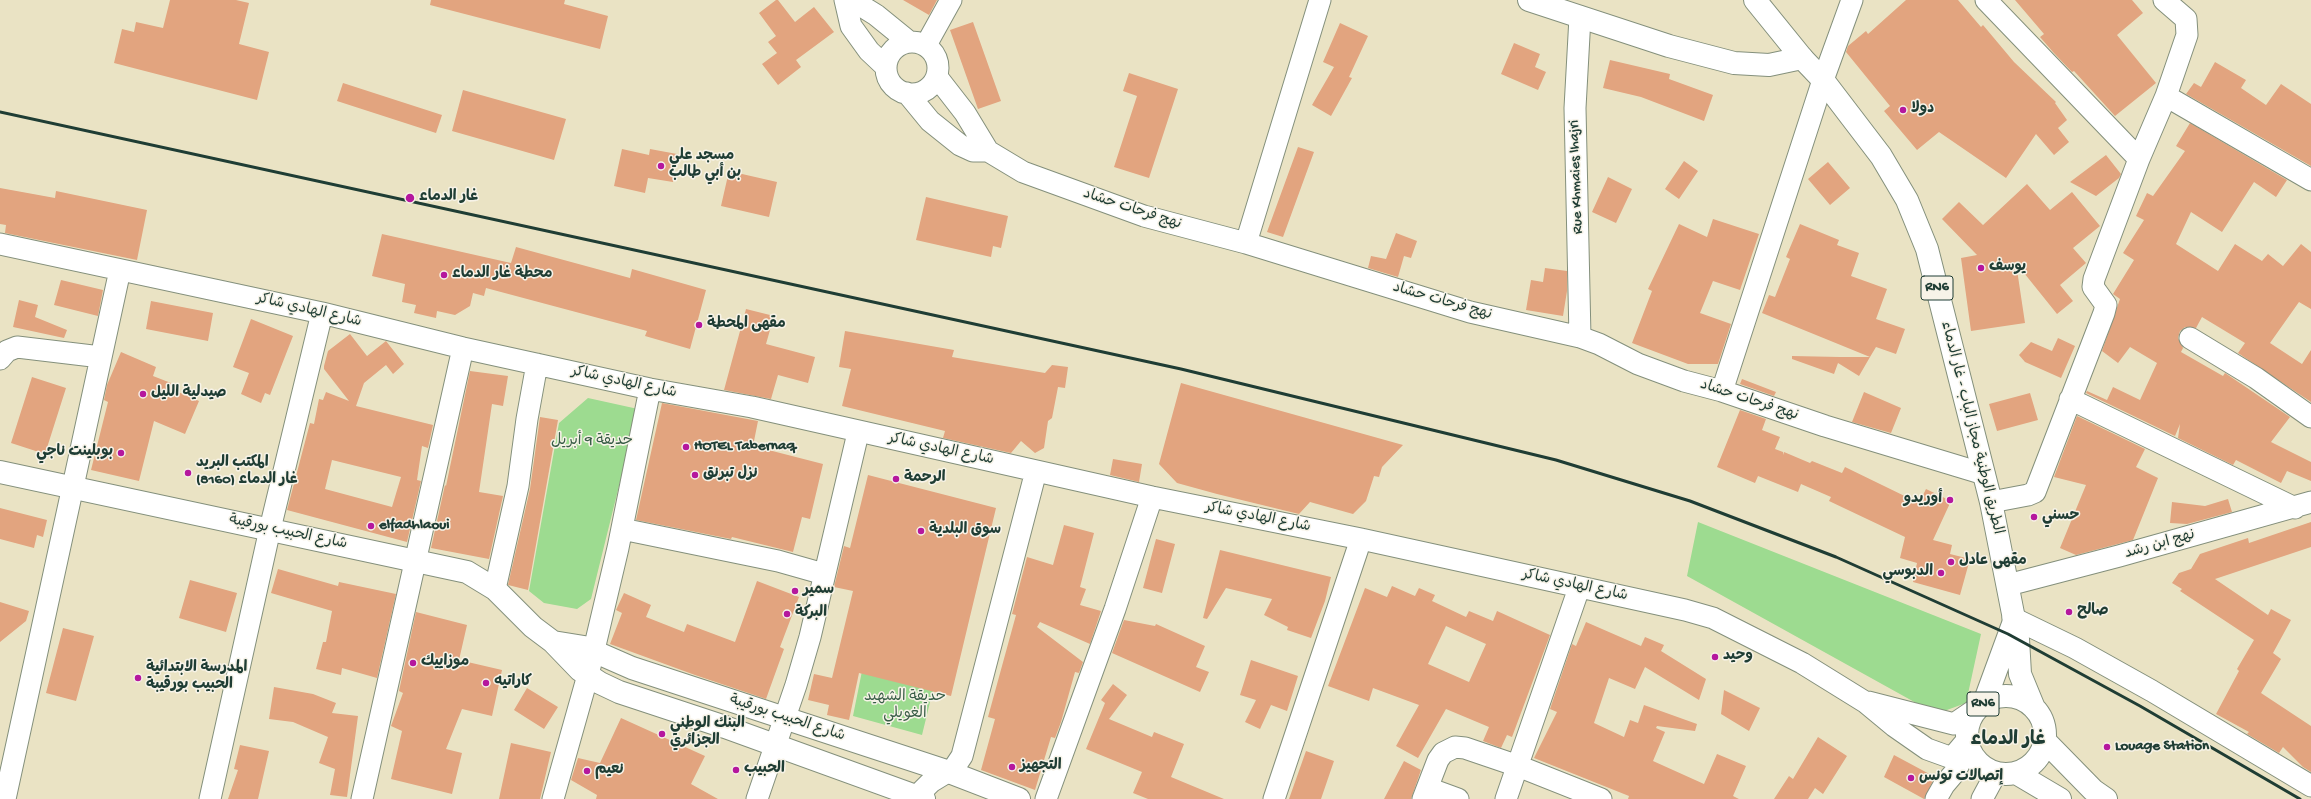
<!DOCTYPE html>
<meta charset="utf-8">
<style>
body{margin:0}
canvas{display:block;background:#eae3c4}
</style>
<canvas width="2311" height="799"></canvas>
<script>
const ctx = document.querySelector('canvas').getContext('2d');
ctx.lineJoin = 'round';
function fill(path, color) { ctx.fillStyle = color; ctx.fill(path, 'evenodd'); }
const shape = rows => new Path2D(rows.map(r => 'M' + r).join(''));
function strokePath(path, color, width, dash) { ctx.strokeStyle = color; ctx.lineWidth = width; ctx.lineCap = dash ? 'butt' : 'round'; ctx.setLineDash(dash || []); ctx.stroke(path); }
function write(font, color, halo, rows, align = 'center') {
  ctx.font = font + ' "Gochi Hand","Playpen Sans Arabic",sans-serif'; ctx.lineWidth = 3; ctx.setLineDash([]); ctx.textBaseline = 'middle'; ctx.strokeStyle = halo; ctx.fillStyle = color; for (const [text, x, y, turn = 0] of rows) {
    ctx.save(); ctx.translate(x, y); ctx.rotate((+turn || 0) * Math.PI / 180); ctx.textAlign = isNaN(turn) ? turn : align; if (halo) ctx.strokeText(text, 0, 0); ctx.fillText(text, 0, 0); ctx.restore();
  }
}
fill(shape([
 [588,398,638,409,591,599,577,609,544,603,529,591,559,423],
 [1698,522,1981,634,1966,703,1936,714,1687,576],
 [862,671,933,690,922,735,853,716]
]), '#9ddb90');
fill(shape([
 [170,0,236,0,249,3,239,44,269,52,257,100,114,63,122,29,134,32,136,22,163,28],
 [431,0,565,0,564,4,608,16,600,49,430,5],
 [776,0,778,0,795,22,814,7,834,32,796,60,801,67,778,85,762,64,777,53,768,42,776,36,759,13],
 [903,0,937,0,929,15],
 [1906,0,1958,0,1981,27,1983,25,2014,62,2056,102,2055,103,2067,120,2058,128,2069,142,2054,155,2036,134,2006,178,1939,132,1917,150,1884,111,1890,106,1846,52,1848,46,1866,31,1868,34],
 [2015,0,2132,0,2143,13,2117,35,2156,83,2115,116,2074,71,2072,72,2053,52,2040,37,2044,34],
 [973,22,1001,101,978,109,950,30],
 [1340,23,1368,36,1349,77,1352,78,1331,116,1312,105,1334,67,1323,62],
 [1514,43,1540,54,1535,67,1546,72,1538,90,1501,74],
 [1610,60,1670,74,1669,79,1713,95,1704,121,1641,97,1603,88],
 [2215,62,2246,80,2241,88,2266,105,2281,84,2311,104,2311,166,2186,94,2194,83,2201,87],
 [1129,73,1178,89,1149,178,1114,167,1137,96,1123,91],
 [343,83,442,115,436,133,337,101],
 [463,90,566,119,554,160,452,131],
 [2190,123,2287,180,2276,197,2254,182,2222,232,2191,212,2176,244,2218,271,2235,244,2262,261,2268,254,2283,266,2301,244,2311,252,2311,309,2299,302,2270,343,2302,364,2311,350,2311,402,2238,353,2245,343,2202,317,2196,328,2185,327,2180,331,2178,338,2183,348,2181,352,2223,376,2225,373,2290,417,2271,442,2311,462,2311,481,2287,471,2281,483,2236,460,2233,465,2178,438,2180,424,2175,436,2086,393,2087,391,2107,400,2113,387,2140,400,2157,363,2130,347,2118,363,2102,351,2120,299,2113,294,2134,260,2123,253,2144,220,2136,216,2147,193,2153,196,2185,151,2176,146],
 [1298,147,1314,152,1283,237,1267,232],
 [622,149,649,155,650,149,677,154,673,182,648,178,645,193,614,186],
 [2106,155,2121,174,2119,178,2096,196,2070,182],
 [1684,161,1698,171,1679,199,1665,189],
 [1828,162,1850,188,1830,205,1808,179],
 [729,171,777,182,769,217,721,206],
 [1608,177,1632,189,1616,223,1592,212],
 [2027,184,2050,210,2072,192,2100,226,2073,248,2086,263,2060,285,2073,301,2057,314,2016,263,2025,323,1971,331,1961,258,1977,255,1942,219,1959,202,1983,225],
 [0,188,55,198,56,191,147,210,137,260,5,233,6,225,0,224],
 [926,197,1008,216,1001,248,993,246,991,257,916,240],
 [1713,219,1759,234,1740,290,1713,281,1700,313,1731,324,1718,364,1688,364,1632,343,1652,291,1648,289,1679,224,1707,237],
 [1800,224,1839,240,1837,245,1859,253,1851,276,1887,289,1876,319,1905,329,1896,354,1876,347,1870,357,1762,313,1769,295,1775,297,1790,259,1786,257],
 [1396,233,1417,241,1411,258,1404,256,1398,277,1368,268,1371,256,1386,259],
 [382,234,511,263,516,247,630,278,632,269,706,290,690,349,645,336,647,331,486,288,484,296,473,293,470,306,455,315,437,311,436,318,414,313,416,305,402,302,405,284,372,276],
 [1545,268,1567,271,1567,291,1563,316,1526,310,1531,280,1543,282],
 [61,280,103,290,98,316,54,305],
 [19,300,38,305,35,317,67,330,64,338,13,327],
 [151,301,213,313,208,341,146,329],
 [746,309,774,316,766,344,815,357,808,383,778,375,771,399,724,390],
 [251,319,293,336,270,395,265,393,261,403,241,394,249,373,233,367],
 [845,331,954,350,952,357,1045,373,1052,365,1068,367,1065,388,1058,387,1052,418,1048,421,1044,448,1035,453,1021,441,1011,453,943,438,945,431,842,406,851,369,839,367],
 [350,334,367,356,386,341,404,364,393,374,386,365,364,383,356,406,433,425,428,448,422,446,417,480,421,481,407,542,287,510,310,423,314,424,319,399,323,400,326,392,349,401,324,369,324,366,328,351],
 [332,460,401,477,392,507,325,489],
 [2058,338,2075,346,2061,378,2025,362,2019,355,2031,342,2052,351],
 [121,352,156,367,153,376,171,383,169,388,199,401,185,434,154,421,139,481,91,470,108,402,104,400,107,385],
 [1792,356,1840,357,1870,357,1859,376,1838,363,1834,374,1792,359],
 [470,371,508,376,503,406,492,404,479,492,503,496,489,559,431,548,445,485,446,486],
 [32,377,66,388,45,454,11,443],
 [1742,379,1776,392,1774,396,1740,384],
 [1181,383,1403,445,1382,467,1379,477,1374,476,1366,501,1353,514,1310,502,1299,514,1217,494,1177,483,1159,464],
 [1864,392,1901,408,1891,433,1852,422],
 [2030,393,2038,420,1997,431,1989,404],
 [662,403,758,421,753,446,823,464,810,519,802,517,793,552,732,537,731,539,636,520],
 [1740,410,1766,419,1762,430,1780,437,1775,449,1783,452,1783,455,1784,452,1810,463,1812,461,1842,473,1845,467,1919,503,1926,489,1951,501,1933,540,1952,545,1950,554,1970,559,1960,595,1913,582,1917,563,1900,558,1905,537,1829,501,1831,497,1801,484,1798,492,1758,476,1755,483,1717,467],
 [2077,416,2145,449,2136,467,2158,478,2133,540,2076,555,2060,548,2086,485,2054,477],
 [540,417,558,420,528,590,508,585,530,489],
 [1113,459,1142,464,1139,482,1110,475],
 [868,475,996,508,951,696,859,673,849,720,827,715,829,705,808,700,814,674,832,678,853,591,834,587,844,546,850,548],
 [2228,499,2232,512,2187,524,2170,523,2172,502,2205,506],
 [0,508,47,520,43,537,37,535,34,548,0,539],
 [2311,522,2311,547,2215,579,2268,615,2271,609,2291,620,2273,653,2281,659,2261,693,2311,726,2311,772,2303,767,2283,747,2279,753,2247,734,2249,732,2216,714,2239,671,2237,669,2254,640,2180,591,2182,589,2172,583,2179,573,2191,569,2200,554,2248,538,2249,543],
 [1064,525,1094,533,1080,587,1086,589,1080,605,1101,611,1090,644,1040,622,1037,627,1083,662,1079,673,1075,672,1061,722,1055,738,1051,737,1035,790,981,770,995,719,988,717,1016,615,1012,614,1027,557,1053,565],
 [1156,539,1175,544,1162,593,1143,588],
 [1220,550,1331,577,1325,601,1311,638,1287,630,1288,627,1264,615,1272,599,1226,588,1207,619,1203,618],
 [278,569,338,586,339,582,396,594,377,678,342,668,341,675,316,669,323,642,326,642,332,611,271,593],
 [190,580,237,593,226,632,179,618],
 [757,581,799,597,780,647,784,649,766,699,695,675,610,644,622,613,616,610,624,593,651,605,646,617,684,632,687,624,735,642],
 [1392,586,1415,596,1419,588,1435,595,1432,601,1466,617,1469,611,1493,621,1497,611,1550,635,1512,737,1507,735,1501,748,1483,741,1489,727,1446,709,1418,758,1396,746,1419,705,1373,688,1369,701,1328,686,1365,588,1387,597],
 [1446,626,1486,644,1469,682,1428,664],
 [0,602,29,611,26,621,0,642],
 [416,612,467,625,459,660,502,670,492,716,462,709,446,749,462,753,452,794,391,779,402,731,391,726,403,693,399,691],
 [1124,620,1155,626,1156,624,1205,646,1196,667,1209,672,1200,692,1112,653],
 [1586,622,1641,646,1645,637,1664,645,1661,651,1706,679,1699,700,1645,667,1635,689,1609,678,1594,723,1624,737,1630,720,1638,723,1644,705,1697,724,1695,731,1657,726,1656,728,1665,732,1653,761,1704,784,1717,754,1746,766,1733,796,1739,799,1628,799,1629,796,1534,758,1557,712,1550,709,1572,644,1576,646],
 [63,628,94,636,76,701,46,693],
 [1251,660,1298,676,1287,711,1271,705,1260,729,1245,722,1256,700,1240,695],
 [1113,684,1127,695,1109,719,1152,737,1154,732,1184,744,1171,777,1224,799,1148,799,1133,793,1142,772,1086,749,1105,703,1101,700],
 [274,687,313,694,336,703,332,713,358,716,347,797,330,795,335,769,319,763,328,737,293,722,269,719],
 [527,688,558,707,544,729,514,710],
 [1724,690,1760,708,1749,731,1721,714],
 [621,718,705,756,691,784,718,799,596,799,597,795,571,780,578,758,600,763],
 [1818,737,1847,756,1823,794,1815,788,1808,799,1774,799,1789,776,1793,779],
 [511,743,551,752,540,799,499,799],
 [240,745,269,751,258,799,228,799,238,770,234,769],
 [1306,751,1334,761,1321,799,1289,799],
 [1894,755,1935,777,1924,799,1884,777],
 [1404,761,1421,770,1411,799,1384,799]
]), '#e2a47f');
const minor = shape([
 [845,0,851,26,869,51,886,67],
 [852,0,876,15,908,41],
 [1986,0,2139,159],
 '886 68a26 26 0 1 1 52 0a26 26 0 1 1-52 0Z',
 [926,45,951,0],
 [937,77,965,113,988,151,1023,172,1144,216,1246,243,1470,312,1580,337,1599,344,1638,364,1684,381,1722,391,1825,426,1984,474],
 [907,93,930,121,960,145,973,151,988,151],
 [2166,96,2311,180],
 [1246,243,1320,0],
 [0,244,322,313,463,348,650,389,752,407,1152,497,1361,539,1685,610,1713,618,1802,663,1865,702,1894,726,1927,749,1952,758,1968,739],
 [1580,337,1575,108,1580,17],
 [2190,338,2256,378,2311,417],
 [0,359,7,351,17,347,101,357],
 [1722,391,1823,80,1852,0],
 [2070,399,2295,508],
 [1991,502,2028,495,2035,492,2104,313,2106,305,2093,287,2094,279,2139,159,2166,96,2187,35,2186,19,2164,0],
 [622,529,778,561,824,574],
 [2008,585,2119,556,2311,502],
 [495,589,518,486,527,419,537,364],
 [2013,618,2075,648,2152,691,2311,786],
 [1868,702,1954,724,1979,707],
 [1428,788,1458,799],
 [5,799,120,270],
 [210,799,270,529,322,313],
 [362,799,463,348],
 [553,799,588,675,618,548,650,389],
 [757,799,796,685,810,637,858,433],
 [914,799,931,782,954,768,962,756,1036,471],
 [1046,799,1115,609,1152,497],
 [1274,799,1361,539],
 [1423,799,1438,760,1443,753,1455,747,1465,748,1518,766,1601,799],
 [1506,799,1579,588],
 [1936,799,1944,785,1955,772,1968,747],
 [1982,799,1996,773]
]);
const tertiary = shape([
 [1529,0,1669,46,1734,63,1769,65,1802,58],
 [0,472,467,572,495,589,533,627,553,642,580,670,600,683,619,692,725,727,924,799],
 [553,642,584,647,632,668,949,772,1019,799]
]);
const primary = shape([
 [1755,0,1802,58,1823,80,1881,156,1907,200,1927,249,1991,502,2018,639,2020,674,2034,708],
 '1967 735a39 39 0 1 1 78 0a39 39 0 1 1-78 0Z',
 [1984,703,2013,624],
 [2045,741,2093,790,2106,799],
 [2016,773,2060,799]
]);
strokePath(minor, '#84907c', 23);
strokePath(tertiary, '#84907c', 24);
strokePath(primary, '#84907c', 24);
strokePath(minor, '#fff', 21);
strokePath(tertiary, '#fff', 22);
strokePath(primary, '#fff', 22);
strokePath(shape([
 [0,112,1181,369,1556,460,1690,501,1836,557,2008,634,2140,706,2300,799]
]), '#1f3d34', 3);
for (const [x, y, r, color] of [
 [1903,110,4,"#b5179e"],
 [661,166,4,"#b5179e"],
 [410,198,5,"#b5179e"],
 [1981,268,4,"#b5179e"],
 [444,275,4,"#b5179e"],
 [699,325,4,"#b5179e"],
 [143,394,4,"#b5179e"],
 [686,447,4,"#b5179e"],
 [121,453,4,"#b5179e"],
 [188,473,4,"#b5179e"],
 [695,475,4,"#b5179e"],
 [896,479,4,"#b5179e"],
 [1950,500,4,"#b5179e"],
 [2034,517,4,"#b5179e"],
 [371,526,4,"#b5179e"],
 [921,531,4,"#b5179e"],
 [1951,562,4,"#b5179e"],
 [1941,573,4,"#b5179e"],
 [795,591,4,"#b5179e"],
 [2069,612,4,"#b5179e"],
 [787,614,4,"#b5179e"],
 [1715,657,4,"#b5179e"],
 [413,663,4,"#b5179e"],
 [138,678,4,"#b5179e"],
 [486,683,4,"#b5179e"],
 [662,734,4,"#b5179e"],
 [2107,747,4,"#b5179e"],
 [1012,767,4,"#b5179e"],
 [736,770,4,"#b5179e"],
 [587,771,4,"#b5179e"],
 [1911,778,4,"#b5179e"]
]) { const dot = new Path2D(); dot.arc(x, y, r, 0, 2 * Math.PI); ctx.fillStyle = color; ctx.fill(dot); strokePath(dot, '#f7f3e8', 1.5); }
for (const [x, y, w] of [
 [1937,288,32],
 [1983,704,32]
]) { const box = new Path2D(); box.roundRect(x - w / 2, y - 12, w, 24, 3); ctx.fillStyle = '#f7f3e8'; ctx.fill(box); strokePath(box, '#1f3d34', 1); }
write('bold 14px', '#1f3d34', null, [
 ["RN6",1937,288],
 ["RN6",1983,704]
]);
write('bold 15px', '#1f3d34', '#f7f3e8', [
 ["دولا",1911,110],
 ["مسجد علي",669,157],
 ["بن أبي طالب",669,174],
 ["غار الدماء",419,198],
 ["يوسف",1989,268],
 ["محطة غار الدماء",452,275],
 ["مقهى المحطة",707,325],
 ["صيدلية الليل",151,394],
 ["HOTEL Tabernaq",694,447],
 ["بوبلينت ناجي",113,453,"right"],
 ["المكتب البريد",196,464],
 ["غار الدماء (8160)",196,481],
 ["نزل تبرنق",703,475],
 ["الرحمة",904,479],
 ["أوريدو",1942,500,"right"],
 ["حسني",2042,517],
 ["elfadhlaoui",379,526],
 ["سوق البلدية",929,531],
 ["مقهى عادل",1959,562],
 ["الدبوسي",1933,573,"right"],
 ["سمير",803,591],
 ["صالح",2077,612],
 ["البركة",795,614],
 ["وحيد",1723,657],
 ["موزاييك",421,663],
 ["المدرسة الابتدائية",146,669],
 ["الحبيب بورقيبة",146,686],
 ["كاراتيه",494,683],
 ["البنك الوطني",670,725],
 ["الجزائري",670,742],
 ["Louage Station",2115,747],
 ["التجهيز",1020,767],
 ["الحبيب",744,770],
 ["نعيم",595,771],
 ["إتصالات تونس",1919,778]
], 'left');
write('15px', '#1f3d34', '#f7f3e8', [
 ["Rue Khmaies lhajri",1577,177,-92],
 ["نهج فرحات حشاد",1132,210,18],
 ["نهج فرحات حشاد",1442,302,16],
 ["شارع الهادي شاكر",309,311,13],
 ["شارع الهادي شاكر",624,383,12],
 ["نهج فرحات حشاد",1749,401,18],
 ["الطريق الوطنية مجاز الباب - غار الدماء",1971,428,76],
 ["شارع الهادي شاكر",941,450,12],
 ["شارع الهادي شاكر",1258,518,11],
 ["شارع الحبيب بورقيبة",288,533,12],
 ["نهج ابن رشد",2160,545,-16],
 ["شارع الهادي شاكر",1575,586,12],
 ["شارع الحبيب بورقيبة",787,719,18]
]);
write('15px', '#385d46', '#f7f3e8', [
 ["حديقة 9 أبريل",592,442],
 ["حديقة الشهيد",905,698],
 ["الغويلي",905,715]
]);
write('bold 19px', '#1f3d34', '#f7f3e8', [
 ["غار الدماء",2008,741]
]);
</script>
